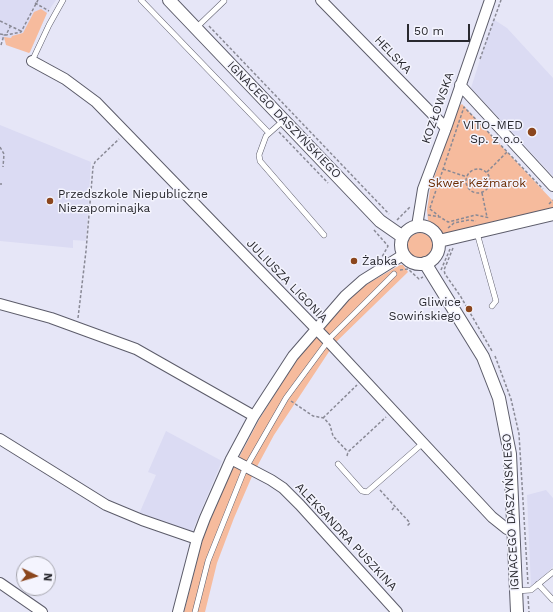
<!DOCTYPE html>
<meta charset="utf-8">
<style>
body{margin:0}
#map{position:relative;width:553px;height:612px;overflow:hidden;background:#e6e6f7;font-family:"Work Sans",sans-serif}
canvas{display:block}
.north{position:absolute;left:16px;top:556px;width:40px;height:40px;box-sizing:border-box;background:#f4f4fe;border:1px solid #a3a3ab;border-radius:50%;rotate:95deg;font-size:11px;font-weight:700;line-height:16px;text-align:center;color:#29292f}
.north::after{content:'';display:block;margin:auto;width:14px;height:18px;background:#8b461d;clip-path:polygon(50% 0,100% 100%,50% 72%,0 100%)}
.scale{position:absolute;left:407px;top:24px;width:63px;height:18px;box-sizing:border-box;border:2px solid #29292f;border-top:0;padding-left:5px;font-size:12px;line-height:14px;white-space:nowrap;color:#29292f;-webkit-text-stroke:3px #f4f4fe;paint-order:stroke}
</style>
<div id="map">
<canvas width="553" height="612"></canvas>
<div class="north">N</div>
<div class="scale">50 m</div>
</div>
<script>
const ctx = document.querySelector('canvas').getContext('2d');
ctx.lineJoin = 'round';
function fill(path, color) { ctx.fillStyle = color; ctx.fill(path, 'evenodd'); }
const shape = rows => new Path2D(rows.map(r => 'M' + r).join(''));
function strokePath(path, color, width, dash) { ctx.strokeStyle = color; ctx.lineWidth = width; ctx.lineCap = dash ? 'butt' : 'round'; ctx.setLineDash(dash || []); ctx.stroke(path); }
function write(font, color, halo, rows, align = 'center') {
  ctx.font = font + ' "Work Sans",sans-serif'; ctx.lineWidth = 3; ctx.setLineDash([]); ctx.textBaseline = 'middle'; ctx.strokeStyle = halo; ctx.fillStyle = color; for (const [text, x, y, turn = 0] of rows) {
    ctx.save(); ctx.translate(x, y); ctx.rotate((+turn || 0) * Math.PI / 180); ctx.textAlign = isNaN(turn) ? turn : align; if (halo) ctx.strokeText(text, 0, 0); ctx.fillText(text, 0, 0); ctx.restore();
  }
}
fill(shape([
 [0,0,56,0,47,13,31,49,0,39],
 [493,19,507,28,553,78,553,176,471,88],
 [0,125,91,162,86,241,73,240,73,248,0,241],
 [166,431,222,461,192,532,139,514,156,475,148,472],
 [546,490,553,498,553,567,531,587,527,495]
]), '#dbdbf3');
fill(shape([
 [41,9,47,13,30,52,29,53,6,45,4,37,11,38,12,36,23,33,34,12],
 [462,104,553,201,553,210,439,237,428,220,427,210,430,190,458,107],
 '407 246a13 13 0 1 1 26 0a13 13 0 1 1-26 0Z',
 [400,265,403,265,408,272,334,344,274,435,253,474,234,518,217,563,205,612,184,612,202,541,219,495,260,418,299,356,345,301,362,287]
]), '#f6bb9d');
const service = shape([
 [141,0,269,133],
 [196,28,224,1],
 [32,61,49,25,63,0],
 [284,120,266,136,259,155,260,161,324,235],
 [477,233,496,301,492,306],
 [338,464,362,491,367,492,423,443],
 [538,584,553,600],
 [516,591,531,590,553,572],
 [195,612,208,561,244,471,286,398,331,337,394,274]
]);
const minor = shape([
 [321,0,446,128],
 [32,61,65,79,96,102,328,341,492,517,507,529,514,530],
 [460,85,553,186],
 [417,226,423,189,446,128,490,0],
 [0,304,51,318,136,349,254,416],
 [0,439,106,505,142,520,197,539],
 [231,459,271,480,283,488,300,505,397,612],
 [0,583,42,612],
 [178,612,197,539,205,518,231,459,254,416,293,356,345,296,363,280,403,255]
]);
const tertiary = shape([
 [169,0,380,221,403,237],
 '401 245a19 19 0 1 1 38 0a19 19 0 1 1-38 0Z',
 [439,241,553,214],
 [425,263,483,357,499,398,510,454,517,612]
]);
strokePath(service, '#5c5c6a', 6);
strokePath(minor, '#5c5c6a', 12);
strokePath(tertiary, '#5c5c6a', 14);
strokePath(shape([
 [35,3,49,11],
 [0,21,21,31],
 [209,26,389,214],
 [0,34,6,35,21,32,38,0],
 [1,45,4,35,6,35,11,25],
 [480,59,501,0],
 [279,132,328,183],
 [0,147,4,154,3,167],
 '466 181a12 12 0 1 1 24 0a12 12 0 1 1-24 0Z',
 [443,169,467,177],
 [487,172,507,152],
 [0,184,2,184],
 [482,193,487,217],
 [549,204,553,200],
 [430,208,464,107,543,189],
 [430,209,439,216],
 [428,215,440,217,448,222,476,215,490,218],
 [397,220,411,206],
 [448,228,454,223,469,220,476,221],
 [374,230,388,246,382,257],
 [453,248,444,270,445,274,461,297,492,351],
 [400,270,408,269,419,279,423,277],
 [441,270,450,249],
 [78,318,86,251,93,167,95,162,119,139],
 [495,356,511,399,519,434,528,584],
 [291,401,313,416,324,418,330,425,333,436,348,452],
 [323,418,357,385],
 [347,456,348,452,386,417],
 [380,490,410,523,407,526],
 [392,510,395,506],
 [528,596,529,612]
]), '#898995', 1.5, [3, 2]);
strokePath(service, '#fff', 5);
strokePath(minor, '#fff', 10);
strokePath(tertiary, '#fff', 12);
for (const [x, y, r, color] of [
 [532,132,5,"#8b461d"],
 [50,201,4,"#8b461d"],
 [354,261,4,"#8b461d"],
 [469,309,4,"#8b461d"]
]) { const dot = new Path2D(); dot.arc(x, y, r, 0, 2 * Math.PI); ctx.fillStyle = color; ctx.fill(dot); strokePath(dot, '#f4f4fe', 1.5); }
write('12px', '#29292f', '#f4f4fe', [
 ["HELSKA",393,55,46],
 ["KOZŁOWSKA",438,108,-71],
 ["IGNACEGO DASZYŃSKIEGO",284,120,46],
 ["JULIUSZA LIGONIA",287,281,46],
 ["IGNACEGO DASZYŃSKIEGO",511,512,-93],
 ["ALEKSANDRA PUSZKINA",346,537,47]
]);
write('12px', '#29292f', '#f4f4fe', [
 ["VITO-MED",523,125],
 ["Sp. z o.o.",523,139],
 ["Przedszkole Niepubliczne",58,194,"left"],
 ["Niezapominajka",58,208,"left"],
 ["Żabka",362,261,"left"],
 ["Gliwice",461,302],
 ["Sowińskiego",461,316]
], 'right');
write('12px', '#6b2b00', '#f4f4fe', [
 ["Skwer Kežmarok",477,183]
]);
</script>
